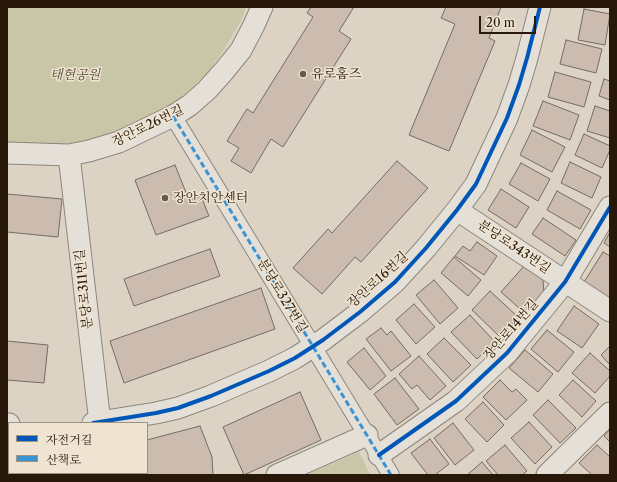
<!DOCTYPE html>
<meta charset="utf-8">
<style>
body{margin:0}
#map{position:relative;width:617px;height:482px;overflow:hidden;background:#dcd3c4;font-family:"Libre Caslon Text","Noto Serif KR",serif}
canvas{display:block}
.frame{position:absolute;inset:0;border:8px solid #281809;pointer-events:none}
.legend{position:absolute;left:8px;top:422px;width:140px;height:52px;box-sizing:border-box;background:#efe4d2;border:1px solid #9f9282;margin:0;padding:5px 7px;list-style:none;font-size:12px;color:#281809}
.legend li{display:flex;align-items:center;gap:8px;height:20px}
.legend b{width:20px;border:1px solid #9f9282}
.scale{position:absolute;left:479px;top:16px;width:57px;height:18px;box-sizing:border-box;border:2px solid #281809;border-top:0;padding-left:5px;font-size:12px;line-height:14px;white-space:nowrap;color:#281809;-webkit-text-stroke:3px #efe4d2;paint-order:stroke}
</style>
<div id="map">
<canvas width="617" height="482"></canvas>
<div class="frame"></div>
<ul class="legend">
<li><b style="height:5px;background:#0057b8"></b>자전거길</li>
<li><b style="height:5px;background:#3c93d2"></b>산책로</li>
</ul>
<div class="scale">20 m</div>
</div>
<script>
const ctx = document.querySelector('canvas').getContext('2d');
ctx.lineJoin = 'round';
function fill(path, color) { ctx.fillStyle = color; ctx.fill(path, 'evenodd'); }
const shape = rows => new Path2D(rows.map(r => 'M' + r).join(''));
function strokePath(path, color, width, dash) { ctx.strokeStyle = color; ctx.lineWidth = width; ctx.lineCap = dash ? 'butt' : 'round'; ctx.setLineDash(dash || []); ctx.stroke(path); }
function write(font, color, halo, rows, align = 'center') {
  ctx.font = font + ' "Libre Caslon Text","Noto Serif KR",serif'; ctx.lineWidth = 3; ctx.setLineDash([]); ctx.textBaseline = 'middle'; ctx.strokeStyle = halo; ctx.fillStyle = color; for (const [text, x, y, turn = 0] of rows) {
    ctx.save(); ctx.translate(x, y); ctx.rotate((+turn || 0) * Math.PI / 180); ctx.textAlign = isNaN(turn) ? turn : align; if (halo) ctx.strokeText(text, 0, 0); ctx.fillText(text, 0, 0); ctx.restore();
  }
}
fill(shape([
 [7,7,246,7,241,21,223,51,208,72,187,92,166,109,115,134,57,148,7,147],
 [359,452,370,475,306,475,307,475]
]), '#c8c6a6');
const building = shape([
 [311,7,354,7,339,31,351,39,283,147,271,139,251,173,231,161,239,148,227,141,247,109,253,113,313,17,307,13,311,7],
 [446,7,501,7,489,38,495,41,449,151,409,135,455,24,441,18,446,7],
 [584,9,610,14,605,45,578,40,584,9],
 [566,40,602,49,596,73,560,64,566,40],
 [555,72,591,82,584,107,548,97,555,72],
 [604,79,610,81,610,100,599,96,604,79],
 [543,101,579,115,570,140,533,126,543,101],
 [595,106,610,111,610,138,587,131,595,106],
 [532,130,565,147,552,172,520,155,532,130],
 [584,134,610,146,610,150,602,168,575,155,584,134],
 [397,161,428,188,361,262,355,257,322,294,293,268,328,229,332,233,397,161],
 [570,162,601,177,592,198,561,183,570,162],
 [521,163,550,179,538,201,509,184,521,163],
 [175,165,189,200,201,196,209,216,156,235,135,180,175,165],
 [501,189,529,207,516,228,488,210,501,189],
 [557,191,591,210,580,229,547,210,557,191],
 [7,194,62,199,58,237,7,232,7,194],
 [543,218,576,240,565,256,532,234,543,218],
 [610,232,610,247,604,243,610,232],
 [477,242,497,256,484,275,455,256,463,246,470,251,477,242],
 [210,249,220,276,134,306,124,279,210,249],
 [603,252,610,256,610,299,584,282,603,252],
 [454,257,481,280,468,296,441,273,454,257],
 [525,265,543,280,544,295,527,315,501,292,525,265],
 [434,280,458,308,440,324,416,295,434,280],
 [261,288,275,329,124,383,110,341,261,288],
 [490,291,518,317,500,337,472,310,490,291],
 [414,304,435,327,416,344,396,320,414,304],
 [574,306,599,324,582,348,557,331,574,306],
 [470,315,495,342,477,359,451,332,470,315],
 [381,328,387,335,391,331,411,356,391,371,366,339,381,328],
 [547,330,574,352,558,372,531,349,547,330],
 [444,338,471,365,453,382,427,354,444,338],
 [7,341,48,345,44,383,7,380,7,341],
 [610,346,610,365,601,355,610,346],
 [364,348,386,376,370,390,347,362,364,348],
 [525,350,553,374,538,392,509,368,525,350],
 [590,353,610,371,610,376,595,393,572,373,590,353],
 [419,356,446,386,430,400,417,385,412,389,399,374,419,356],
 [395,378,419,409,397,425,374,394,395,378],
 [500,380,512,392,516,389,527,400,506,420,483,397,500,380],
 [573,380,596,401,582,417,559,395,573,380],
 [300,392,321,440,244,475,223,427,300,392],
 [548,400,576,428,560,443,533,415,548,400],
 [483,402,504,425,487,442,465,419,483,402],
 [529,422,552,447,535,464,511,438,529,422],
 [453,423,474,450,455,465,434,438,453,423],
 [200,426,212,457,213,475,129,475,129,473,147,473,147,440,200,426],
 [610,429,610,442,604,436,610,429],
 [430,439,449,464,435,475,428,475,411,453,430,439],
 [505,445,527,471,522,475,498,475,486,461,505,445],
 [597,445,610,457,610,475,592,475,579,463,597,445],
 [7,451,9,451,8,473,7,473,7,451],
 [482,462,493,475,467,475,482,462],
 [18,473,49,473,49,475,18,473]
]);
fill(building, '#ccbbaf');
strokePath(building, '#746c63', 1);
const pedestrian = shape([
 [173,116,391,475]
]);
const minor = shape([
 [7,153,69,155,89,151,119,142,173,116,190,105,207,90,224,71,241,50,254,25,262,7],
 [69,155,100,423],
 [457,210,610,311],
 [93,423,156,413,178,408,211,396,269,371,295,358,323,340,360,312,395,282,426,248,457,210,476,184,507,118,519,85,527,58,540,7],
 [7,424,9,424],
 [379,455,456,401,507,353,565,282,610,207],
 [107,473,107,475],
 [277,475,367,435],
 [547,475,610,413]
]);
strokePath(pedestrian, '#8d867b', 18);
strokePath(minor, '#8d867b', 23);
strokePath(pedestrian, '#e4e0d8', 16);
strokePath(minor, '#e4e0d8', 21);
strokePath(shape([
 [173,116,391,475]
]), '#3c93d2', 3, [6, 3]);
strokePath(shape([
 [93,423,156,413,178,408,211,396,269,371,295,358,323,340,360,312,395,282,426,248,457,210,476,184,507,118,519,85,527,58,540,7],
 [379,455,456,401,507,353,565,282,610,207]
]), '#0057b8', 4);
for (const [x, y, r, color] of [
 [303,74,4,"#67594a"],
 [165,198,4,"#67594a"]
]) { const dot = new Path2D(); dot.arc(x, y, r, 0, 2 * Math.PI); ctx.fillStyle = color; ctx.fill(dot); strokePath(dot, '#efe4d2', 1.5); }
write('13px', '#281809', '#efe4d2', [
 ["유로홈즈",311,74],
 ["장안치안센터",173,198]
], 'left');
write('italic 13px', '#534931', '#efe4d2', [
 ["태현공원",75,75]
]);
write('13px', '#281809', '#efe4d2', [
 ["장안로26번길",148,126,-26],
 ["분당로343번길",514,247,34],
 ["장안로16번길",378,280,-42],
 ["분당로311번길",84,289,-96],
 ["분당로327번길",282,296,59],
 ["장안로14번길",511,330,-49]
]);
</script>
